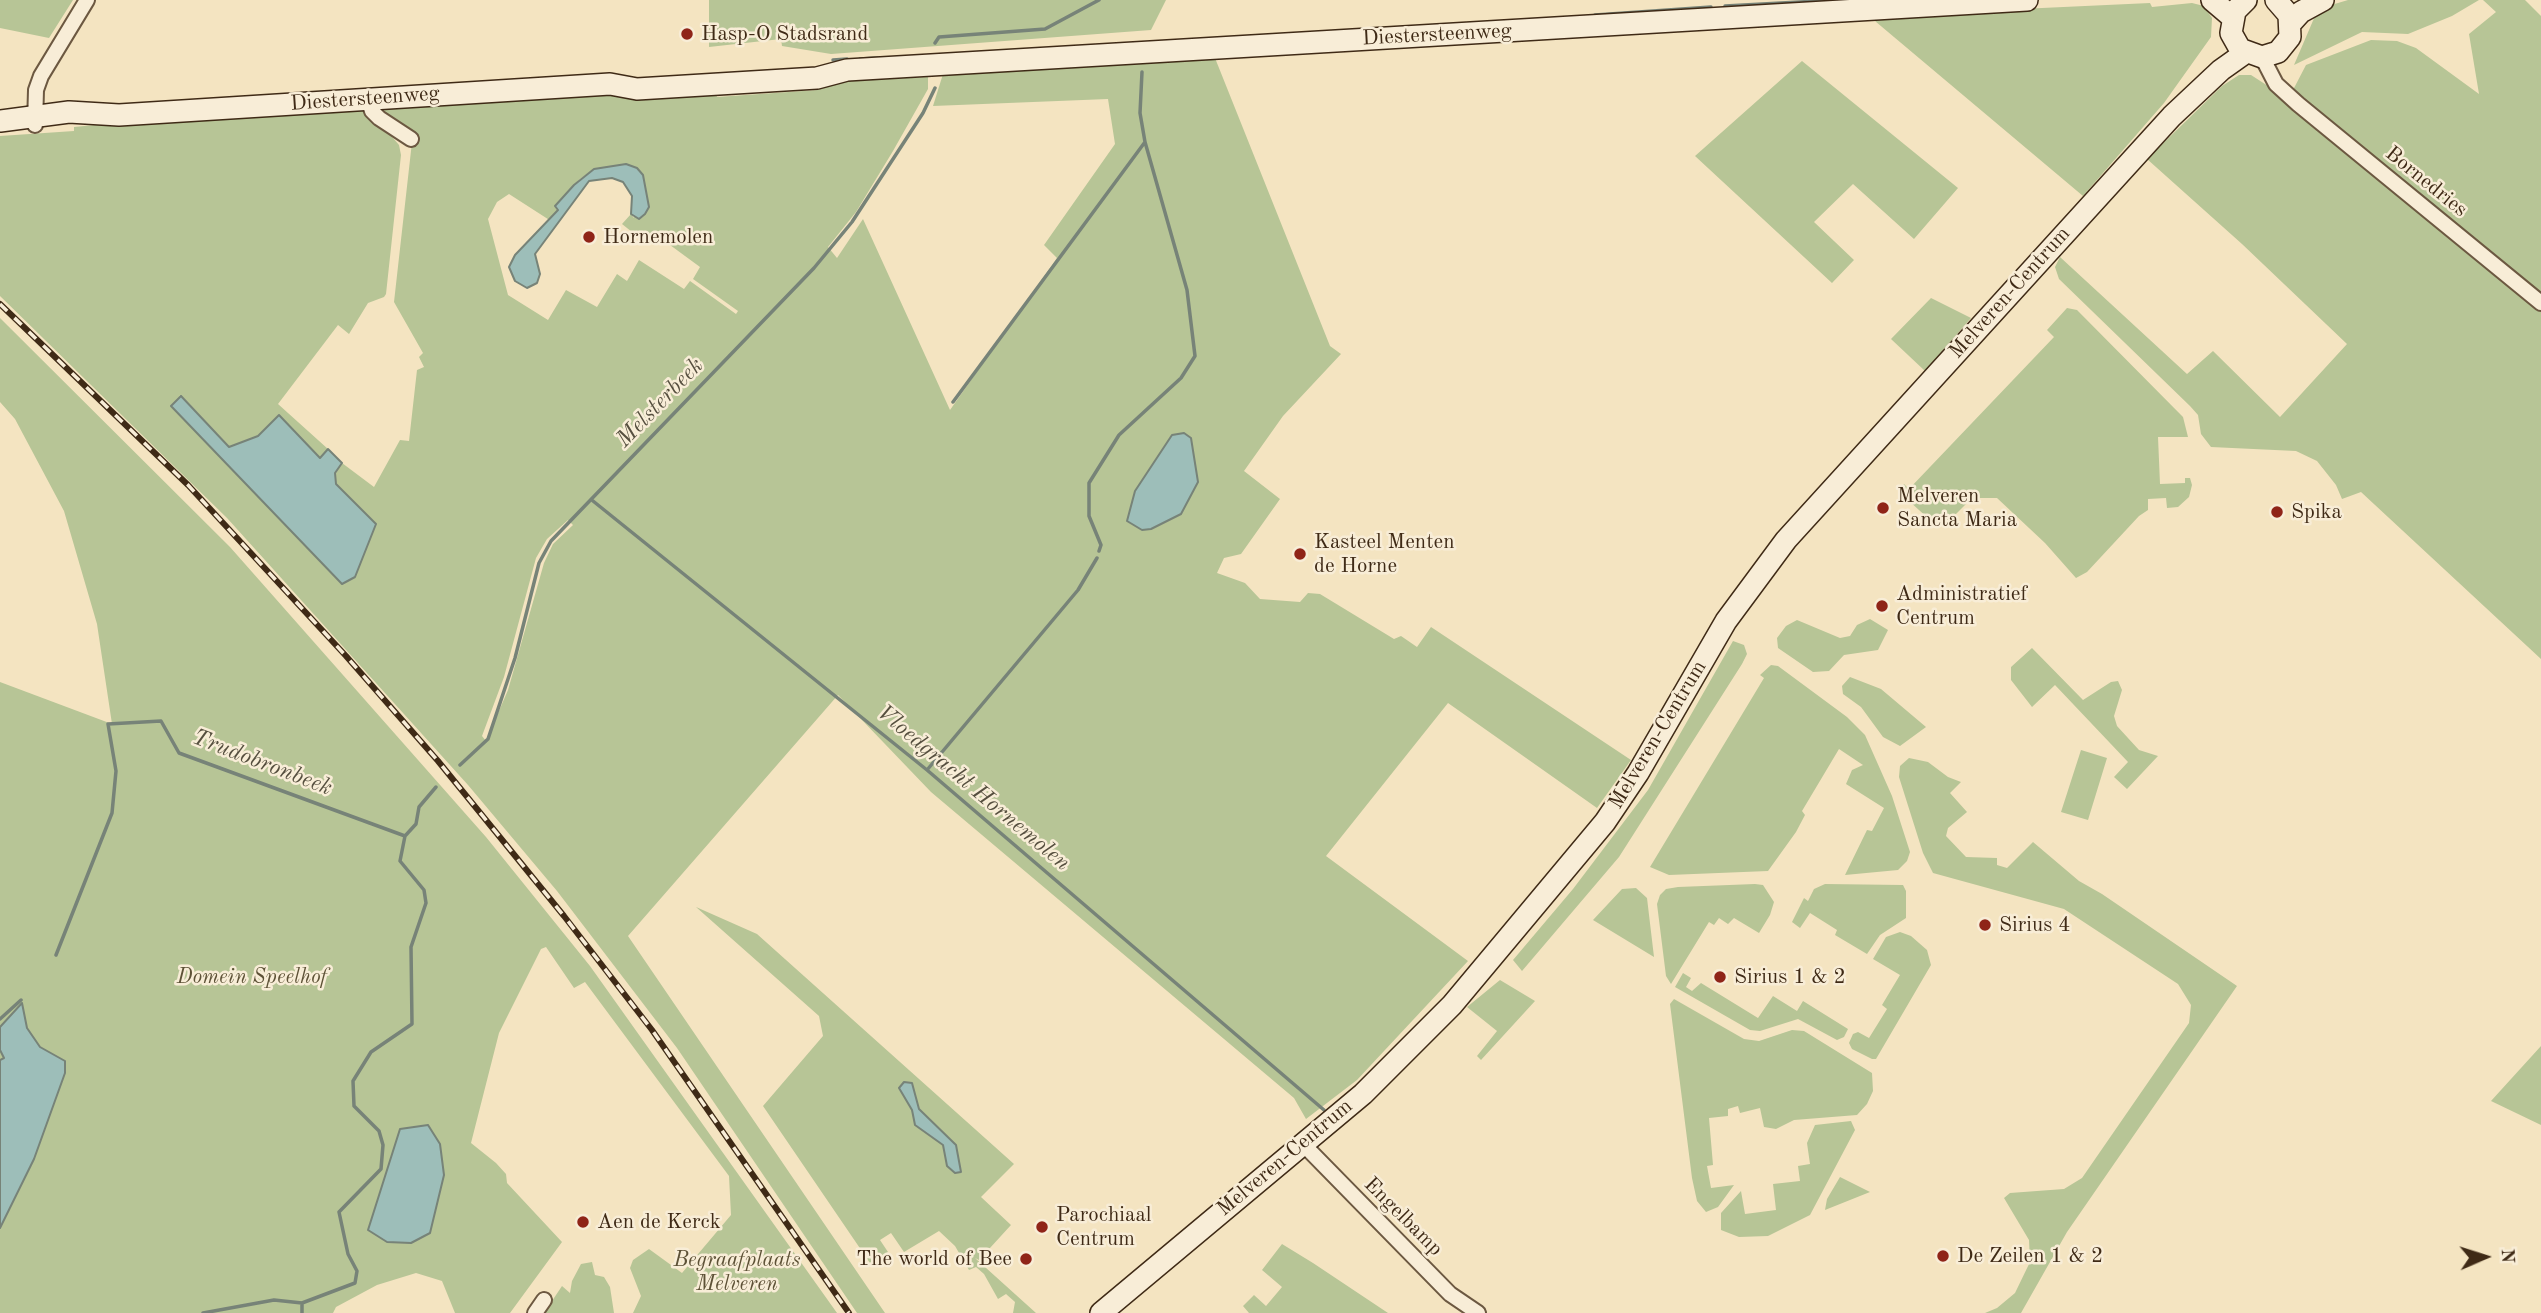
<!DOCTYPE html>
<style>
body{margin:0}
#map{position:relative;width:2541px;height:1313px;overflow:hidden;background:#f4e4c1;font-family:"Old Standard TT",serif}
canvas{display:block}
.north{position:absolute;left:2450px;top:1222px;width:70px;height:70px;-webkit-text-stroke:5px #f8edd7;paint-order:stroke;rotate:87deg;font-size:19px;font-weight:700;line-height:28px;text-align:center;color:#3f2a16}
.north::after{content:'';display:block;margin:auto;width:24px;height:32px;background:#3f2a16;clip-path:polygon(50% 0,100% 100%,50% 72%,0 100%)}
</style>
<div id="map">
<canvas width="2541" height="1313"></canvas>
<div class="north">N</div>
</div>
<script>
const ctx = document.querySelector('canvas').getContext('2d');
ctx.lineJoin = 'round';
function fill(path, color) { ctx.fillStyle = color; ctx.fill(path, 'evenodd'); }
const shape = rows => new Path2D(rows.map(r => 'M' + r).join(''));
function strokePath(path, color, width, dash) { ctx.strokeStyle = color; ctx.lineWidth = width; ctx.lineCap = dash ? 'butt' : 'round'; ctx.setLineDash(dash || []); ctx.stroke(path); }
function write(font, color, halo, rows, align = 'center') {
  ctx.font = font + ' "Old Standard TT",serif'; ctx.lineWidth = 5; ctx.setLineDash([]); ctx.textBaseline = 'middle'; ctx.strokeStyle = halo; ctx.fillStyle = color; for (const [text, x, y, turn = 0] of rows) {
    ctx.save(); ctx.translate(x, y); ctx.rotate((+turn || 0) * Math.PI / 180); ctx.textAlign = isNaN(turn) ? turn : align; if (halo) ctx.strokeText(text, 0, 0); ctx.fillText(text, 0, 0); ctx.restore();
  }
}
fill(shape([
 [0,0,73,0,49,38,0,28],
 [709,0,1166,0,1151,30,831,54,782,46,781,39,709,47],
 [2348,0,2479,0,2452,16,2408,34,2362,32,2294,65,2318,9],
 [2483,0,2525,0,2541,16,2541,295,2293,90,2306,65,2371,40,2397,41,2416,48,2479,94,2469,34,2496,12],
 [2150,3,2152,7,2192,3,2204,6,2212,18,2211,37,2164,103,2083,196,1869,16],
 [1215,58,1330,346,1341,354,1283,416,1244,471,1280,499,1241,554,1224,558,1217,573,1245,583,1260,599,1300,602,1308,593,1320,594,1394,639,1401,636,1417,647,1431,627,1631,760,1597,808,1448,703,1326,856,1468,961,1357,1080,1306,1119,1294,1098,931,792,838,695,628,936,885,1313,857,1313,677,1048,557,891,468,785,227,518,0,296,0,136,74,131,74,127,105,124,355,107,370,111,399,145,401,155,386,294,384,297,368,303,349,334,338,325,278,404,328,449,320,459,280,416,258,436,229,447,182,396,342,584,376,525,336,484,335,473,342,463,374,487,400,440,409,441,417,370,424,367,419,357,423,353,394,302,412,142,380,106,560,95,647,94,715,88,717,97,817,90,817,82,928,77,928,89,893,151,856,212,828,247,837,258,863,219,950,410,1057,258,1044,245,1115,144,1108,99,933,106,943,74],
 [626,164,637,168,634,218,631,214,622,224,647,244,655,234,700,267,693,279,738,311,736,314,690,281,684,289,639,260,627,281,617,274,597,307,566,290,548,320,508,295,488,219,497,202,509,194,554,223,566,194,580,179,594,169],
 [568,520,573,525,553,544,544,563,508,690,486,741,482,736,504,677,536,558,547,539],
 [1802,61,1958,188,1914,239,1853,184,1814,222,1854,260,1832,283,1695,156],
 [2239,75,2251,75,2268,86,2541,309,2541,659,2361,492,2342,499,2336,485,2317,461,2296,451,2211,447,2201,434,2198,415,2190,406,2059,279,2055,267,2060,257,2187,374,2213,351,2280,417,2347,344,2242,244,2147,159,2222,86],
 [1931,298,1971,318,1925,371,1891,339],
 [2067,308,2077,310,2183,417,2188,437,2158,437,2160,484,2185,483,2185,478,2190,478,2192,485,2189,497,2178,507,2167,508,2166,498,2148,499,2148,510,2139,516,2087,572,2076,578,2045,543,1997,498,1977,498,1968,502,1951,519,1942,523,1929,519,1899,492,1904,484,1909,489,2054,337,2047,330],
 [0,318,230,547,486,837,590,966,837,1313,633,1313,641,1296,630,1268,633,1260,649,1249,682,1273,731,1215,729,1176,585,982,574,988,546,947,541,949,499,1033,471,1143,496,1163,506,1174,507,1183,562,1242,510,1313,455,1313,442,1281,416,1273,377,1285,336,1307,333,1313,0,1313,0,682,112,724,97,624,64,511,15,419,0,402],
 [1870,619,1888,630,1878,650,1844,655,1829,671,1813,672,1778,648,1777,638,1786,626,1797,620,1840,638,1850,636,1857,625],
 [1733,641,1744,645,1747,654,1742,664,1619,857,1522,971,1513,960,1573,889,1648,790],
 [2032,648,2083,700,2111,682,2118,681,2122,690,2114,716,2117,726,2139,750,2158,756,2127,789,2114,777,2128,762,2055,685,2032,707,2011,680,2011,667],
 [1771,665,1778,666,1847,717,1865,735,1892,796,1910,852,1907,861,1898,870,1845,875,1867,830,1872,831,1884,808,1846,784,1852,770,1863,765,1839,749,1802,811,1805,815,1796,832,1768,871,1669,875,1650,867,1764,678,1760,675],
 [1850,677,1881,689,1926,727,1900,746,1883,737,1861,707,1843,694,1842,686],
 [2081,750,2107,758,2088,820,2061,812],
 [1909,758,1928,762,1948,777,1961,782,1950,793,1967,812,1948,828,1946,836,1966,857,1997,858,1997,865,2007,868,2033,842,2079,881,2102,894,2237,986,2067,1232,2021,1313,1985,1313,1997,1308,2015,1293,2030,1262,2029,1240,2004,1198,2010,1193,2064,1189,2082,1178,2189,1023,2191,1005,2178,984,2064,909,1933,873,1923,853,1899,777,1900,766],
 [1755,884,1763,885,1774,902,1770,915,1759,933,1734,918,1728,924,1719,918,1714,925,1709,922,1671,984,1666,976,1657,904,1660,895,1666,889,1678,887],
 [1825,884,1903,885,1906,891,1906,918,1880,935,1867,954,1835,935,1837,930,1810,913,1800,928,1792,922,1804,898,1808,901,1814,889],
 [1636,888,1647,898,1654,957,1593,920,1622,889],
 [696,907,757,934,1014,1164,981,1197,1011,1225,979,1260,975,1258,1036,1313,1013,1313,1015,1302,1006,1294,998,1299,984,1274,976,1267,969,1270,955,1246,939,1231,904,1252,891,1233,880,1240,888,1252,870,1263,763,1106,823,1036,819,1016],
 [1900,932,1911,936,1927,950,1931,965,1876,1059,1872,1059,1852,1049,1849,1043,1853,1034,1858,1032,1869,1038,1887,1009,1882,1005,1900,975,1873,959,1886,937],
 [1683,973,1691,978,1686,987,1692,991,1701,983,1758,1018,1773,996,1797,1011,1803,1001,1848,1029,1844,1037,1837,1040,1798,1019,1760,1031,1750,1030,1675,987],
 [1500,980,1535,1001,1481,1060,1477,1056,1497,1031,1467,1007],
 [1674,999,1744,1039,1759,1041,1792,1030,1804,1031,1872,1073,1873,1091,1867,1104,1857,1115,1794,1120,1776,1129,1764,1127,1760,1108,1740,1113,1738,1106,1728,1109,1728,1116,1709,1118,1713,1165,1707,1166,1711,1188,1734,1185,1718,1207,1706,1212,1697,1201,1692,1178,1670,1004],
 [2541,1046,2541,1125,2491,1101],
 [1851,1121,1855,1130,1810,1215,1768,1236,1739,1237,1721,1230,1721,1213,1741,1191,1745,1214,1776,1210,1773,1184,1800,1181,1798,1166,1810,1164,1807,1143,1815,1125],
 [1840,1177,1870,1192,1825,1210,1827,1199],
 [1282,1244,1313,1263,1388,1313,1249,1313,1243,1306,1254,1295,1266,1306,1282,1287,1262,1270],
 [592,1262,595,1275,604,1277,610,1287,614,1313,544,1313,562,1286,570,1293,572,1281,581,1264]
]), '#b7c596');
const water = shape([
 [626,164,637,168,643,175,649,207,645,214,639,219,631,214,632,196,623,182,612,178,589,181,535,254,540,274,537,283,527,288,515,281,509,267,515,255,558,210,555,206,574,185,594,169,626,164],
 [181,396,229,447,258,436,279,415,320,458,328,449,342,463,335,473,336,484,376,524,355,577,342,584,171,406,181,396],
 [1184,433,1191,438,1198,482,1181,514,1151,529,1142,530,1127,521,1135,491,1172,435,1184,433],
 [22,1003,27,1028,40,1047,65,1061,65,1073,34,1159,0,1228,0,1060,4,1058,0,1050,0,1027,22,1003],
 [904,1082,912,1083,919,1109,956,1145,961,1172,955,1173,947,1166,943,1145,915,1125,912,1110,899,1088,904,1082],
 [428,1125,440,1144,444,1175,430,1233,411,1243,387,1242,368,1230,400,1129,428,1125]
]);
fill(water, '#9dbeb9');
strokePath(water, '#778378', 2);
strokePath(shape([
 [1725,6,1837,0],
 [1595,15,1711,7],
 [935,43,939,37,1045,29,1099,0],
 [860,59,878,58],
 [833,60,847,59],
 [953,402,1145,142],
 [593,501,927,770,1324,1110],
 [1099,551,1101,545,1089,516,1089,483,1119,435,1181,378,1195,356,1187,290,1145,142,1140,113,1142,72],
 [460,765,488,739,515,658,539,563,551,541,814,268,852,222,923,113,935,88],
 [927,770,1078,590,1097,558],
 [56,955,112,813,116,771,108,724,161,721,179,753,405,836],
 [0,1019,21,1000],
 [203,1313,274,1300,302,1303],
 [302,1313,302,1303,355,1283,357,1271,348,1254,339,1212,381,1169,383,1145,379,1131,354,1106,353,1081,371,1052,412,1024,411,947,426,903,424,890,400,861,405,836,416,824,419,807,436,787]
]), '#778378', 3.5);
const minor = shape([
 [2262,57,2276,84,2298,104,2541,303],
 [368,99,372,111,379,118,411,139],
 [35,125,36,90,41,76,87,0],
 [1304,1145,1450,1294,1478,1313],
 [535,1313,544,1300]
]);
const secondary = shape([
 [2212,0,2232,17],
 [2246,0,2235,11,2231,33,2240,49,2262,57,2278,52,2290,37,2289,15,2276,0],
 [2291,23,2301,12,2323,0],
 [0,121,69,112,119,115,610,84,637,89,817,78,847,70,2027,0],
 [1101,1313,1363,1094,1452,1005,1605,822,1638,773,1726,621,1786,540,2172,116,2221,70,2245,53]
]);
strokePath(minor, '#6c5841', 18);
strokePath(secondary, '#3f2a16', 24);
strokePath(minor, '#f8edd7', 14);
strokePath(secondary, '#f8edd7', 21);
const rail = shape([
 [0,304,188,485,346,656,438,761,564,916,652,1030,849,1313]
]);
strokePath(rail, '#3f2a16', 6);
strokePath(rail, '#f8edd7', 3.5, [10]);
for (const [x, y, r, color] of [
 [687,34,7,"#8f2418"],
 [589,237,7,"#8f2418"],
 [1883,508,7,"#8f2418"],
 [2277,512,7,"#8f2418"],
 [1300,554,7,"#8f2418"],
 [1882,606,7,"#8f2418"],
 [1985,925,7,"#8f2418"],
 [1720,977,7,"#8f2418"],
 [583,1222,7,"#8f2418"],
 [1042,1227,7,"#8f2418"],
 [1943,1256,7,"#8f2418"],
 [1026,1259,7,"#8f2418"]
]) { const dot = new Path2D(); dot.arc(x, y, r, 0, 2 * Math.PI); ctx.fillStyle = color; ctx.fill(dot); strokePath(dot, '#f8edd7', 2.5); }
write('21px', '#3f2a16', '#f8edd7', [
 ["Hasp-O Stadsrand",701,34],
 ["Hornemolen",603,237],
 ["Melveren",1897,496],
 ["Sancta Maria",1897,520],
 ["Spika",2291,512],
 ["Kasteel Menten",1314,542],
 ["de Horne",1314,566],
 ["Administratief",1896,594],
 ["Centrum",1896,618],
 ["Sirius 4",1999,925],
 ["Sirius 1 & 2",1734,977],
 ["Parochiaal",1056,1215],
 ["Centrum",1056,1239],
 ["Aen de Kerck",597,1222],
 ["De Zeilen 1 & 2",1957,1256],
 ["The world of Bee",1012,1259,"right"]
], 'left');
write('21px', '#3f2a16', '#f8edd7', [
 ["Diestersteenweg",1437,35,-3],
 ["Diestersteenweg",365,99,-4],
 ["Bornedries",2426,182,39],
 ["Melveren-Centrum",2010,293,-48],
 ["Melveren-Centrum",1658,735,-59],
 ["Melveren-Centrum",1285,1158,-40],
 ["Engelbamp",1403,1217,45]
]);
write('italic 21px', '#5d5136', '#f8edd7', [
 ["Domein Speelhof",252,977],
 ["Begraafplaats",737,1260],
 ["Melveren",737,1284]
]);
write('italic 23px', '#564f3f', '#f8edd7', [
 ["Melsterbeek",660,403,-46],
 ["Trudobronbeek",262,763,21],
 ["Vloedgracht Hornemolen",973,788,40]
]);
</script>
